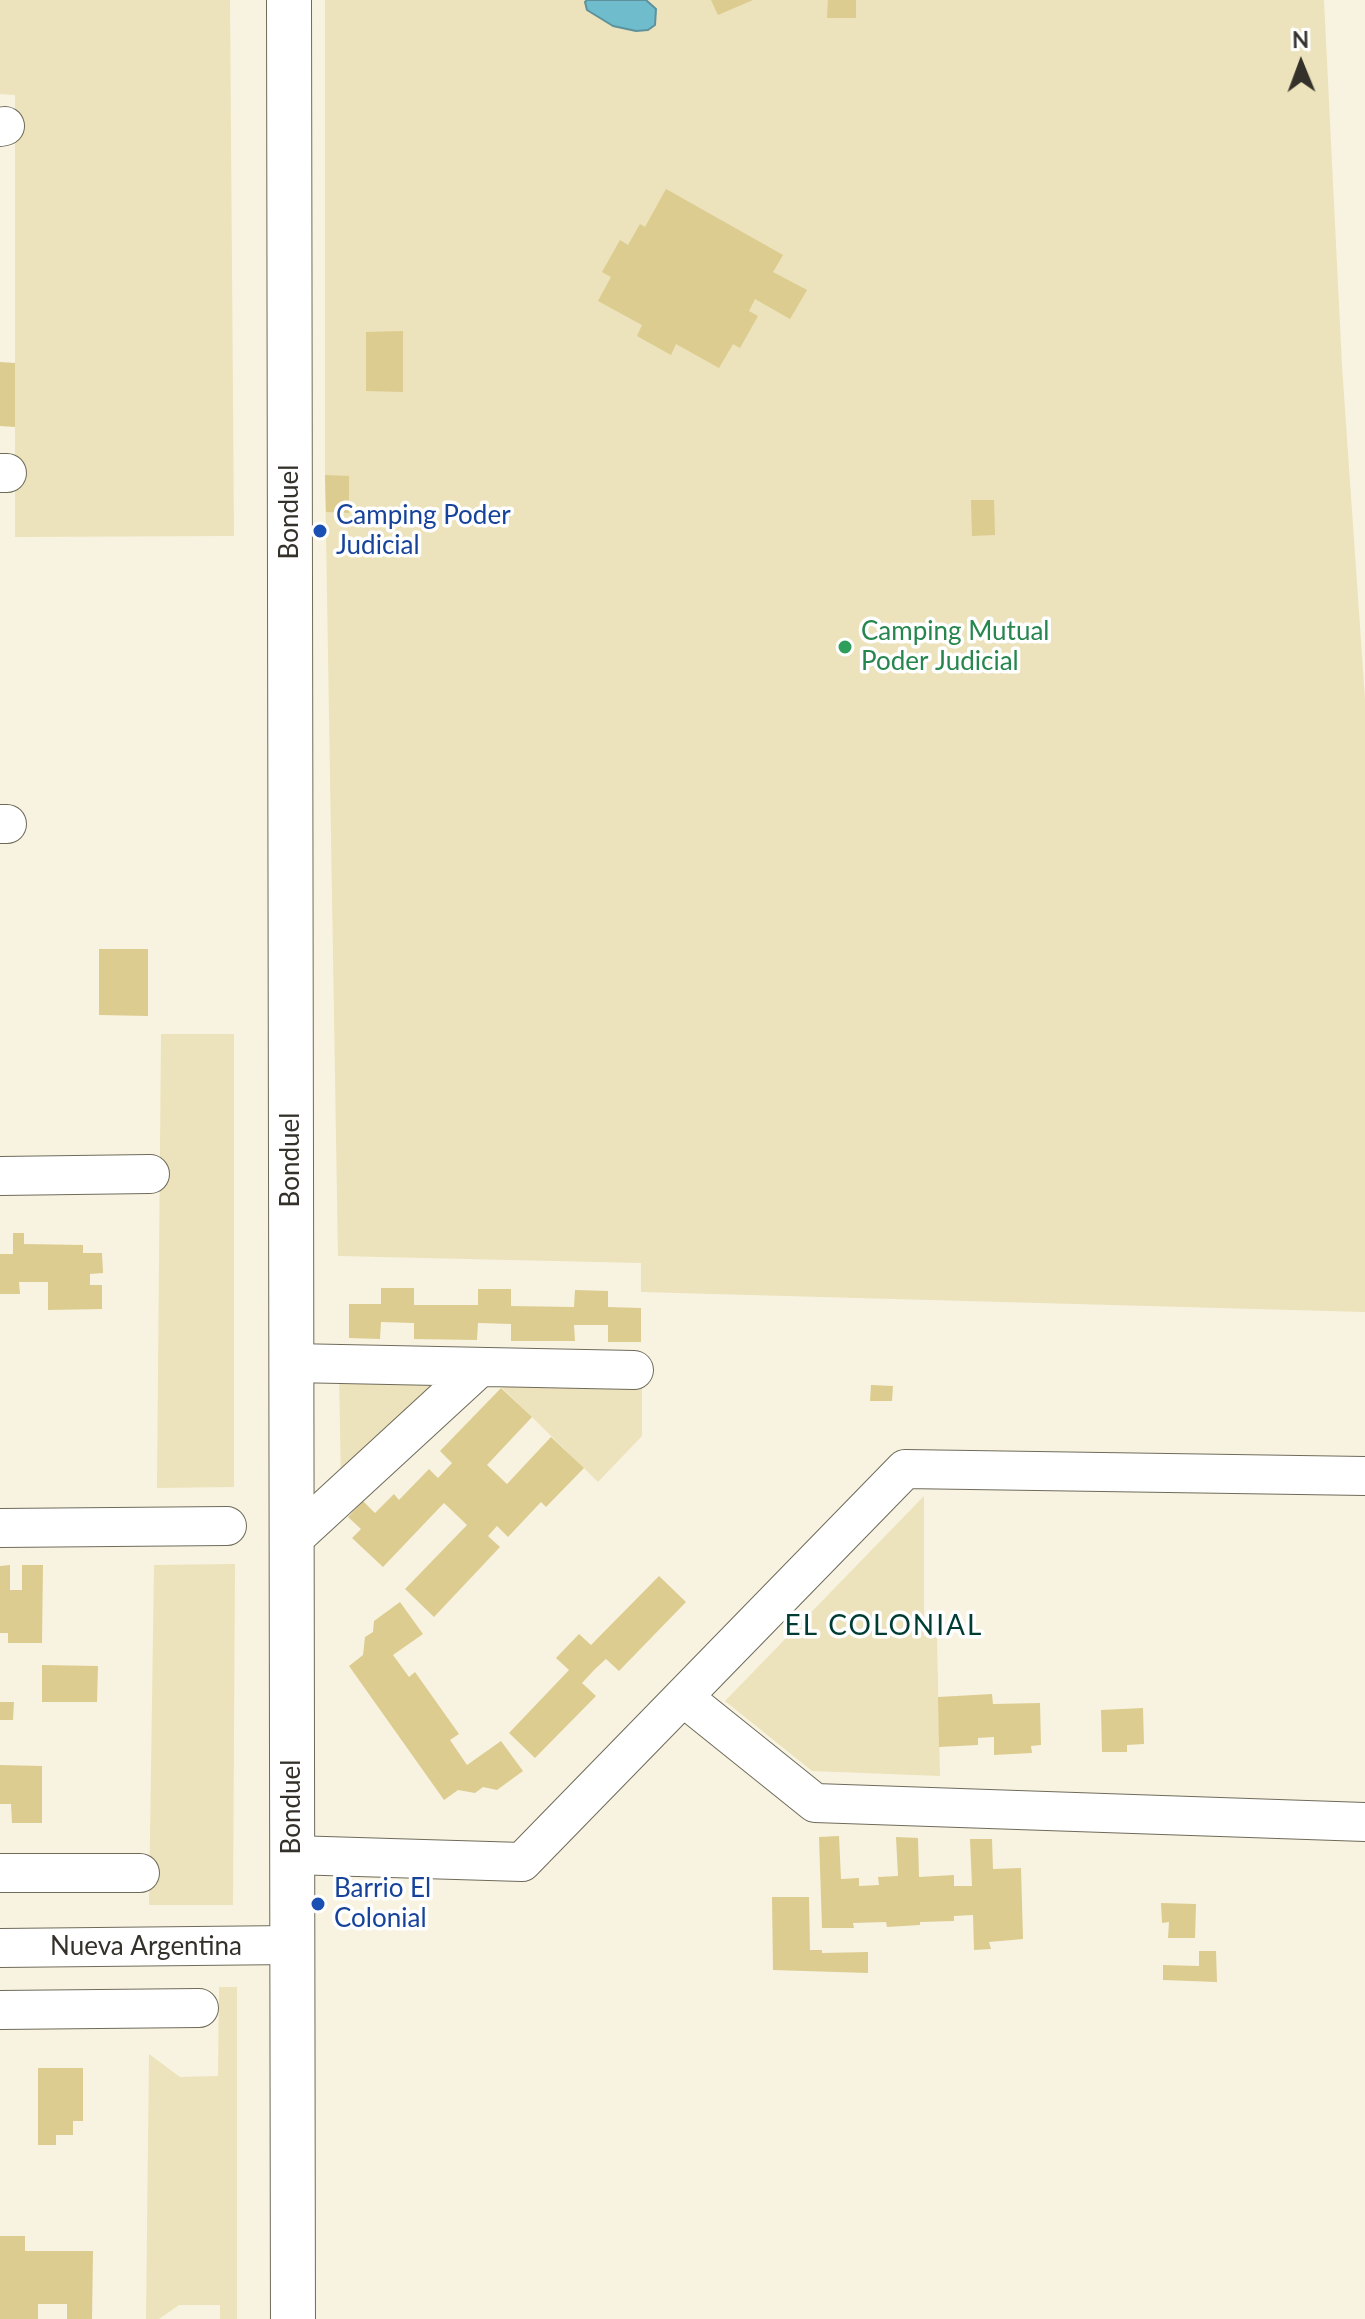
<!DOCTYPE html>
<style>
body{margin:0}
#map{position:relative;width:1365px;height:2319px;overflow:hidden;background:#f8f3e0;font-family:Lato,sans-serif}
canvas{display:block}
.north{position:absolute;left:1261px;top:24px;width:80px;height:80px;-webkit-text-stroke:6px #fff;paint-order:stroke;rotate:359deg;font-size:22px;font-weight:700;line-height:32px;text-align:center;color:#33312a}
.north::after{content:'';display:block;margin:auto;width:28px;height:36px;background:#33312a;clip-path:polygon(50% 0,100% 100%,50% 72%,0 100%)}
</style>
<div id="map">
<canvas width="1365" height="2319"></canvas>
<div class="north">N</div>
</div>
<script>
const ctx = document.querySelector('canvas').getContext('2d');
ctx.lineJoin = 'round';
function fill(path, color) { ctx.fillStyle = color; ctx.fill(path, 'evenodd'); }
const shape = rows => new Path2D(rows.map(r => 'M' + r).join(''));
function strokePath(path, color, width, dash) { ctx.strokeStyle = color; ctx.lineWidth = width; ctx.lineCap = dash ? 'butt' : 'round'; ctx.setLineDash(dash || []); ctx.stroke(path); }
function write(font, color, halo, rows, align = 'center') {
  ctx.font = font + ' Lato,sans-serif'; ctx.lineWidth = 7; ctx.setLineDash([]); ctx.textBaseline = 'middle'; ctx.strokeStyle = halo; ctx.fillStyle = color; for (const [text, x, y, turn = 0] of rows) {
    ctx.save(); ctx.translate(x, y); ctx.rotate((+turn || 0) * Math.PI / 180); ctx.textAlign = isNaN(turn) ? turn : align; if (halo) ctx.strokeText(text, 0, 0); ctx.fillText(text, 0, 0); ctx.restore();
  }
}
fill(shape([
 [0,0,230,0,234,536,15,537,15,95,0,94],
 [325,0,1324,0,1342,366,1365,699,1365,1312,641,1292,641,1263,338,1256,325,475],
 [161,1034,234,1034,234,1487,157,1488],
 [488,1374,642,1377,642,1436,598,1482],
 [339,1375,453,1376,341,1481],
 [924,1496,924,1636,937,1637,940,1776,812,1771,725,1701],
 [235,1564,233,1905,149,1905,154,1565],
 [219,1987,237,1987,237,2319,220,2319,220,2305,179,2305,159,2319,146,2319,149,2054,180,2077,218,2076]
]), '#ece2bb');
const water = shape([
 [587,0,646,0,656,9,655,25,648,30,636,31,613,26,587,10,585,2,587,0]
]);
fill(water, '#6fbccd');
strokePath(water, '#5d929c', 2);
fill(shape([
 [711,0,753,0,718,15],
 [828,0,856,0,856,18,827,18],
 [666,189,783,255,773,272,807,290,790,319,755,299,749,311,758,316,740,348,733,344,719,368,676,344,671,355,637,336,642,325,598,301,611,277,602,272,620,240,628,245,640,224,645,227],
 [403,331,403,392,366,391,366,332],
 [0,362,15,363,15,427,0,426],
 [325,475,349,476,349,513,326,512],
 [971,500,994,500,995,535,972,536],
 [99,949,148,949,148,1016,99,1015],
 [13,1233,24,1233,24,1244,83,1245,83,1253,102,1253,103,1273,90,1274,90,1285,102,1285,102,1309,48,1310,48,1282,19,1282,20,1294,0,1294,0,1254,13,1254],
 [381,1288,414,1288,414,1305,478,1305,478,1289,511,1289,511,1306,574,1307,575,1290,608,1291,608,1307,641,1308,641,1342,608,1342,608,1325,574,1325,575,1341,511,1341,511,1324,478,1323,477,1340,414,1339,414,1323,381,1322,380,1339,349,1338,349,1304,381,1304],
 [871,1385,893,1386,892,1401,870,1401],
 [501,1388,532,1417,487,1465,507,1484,551,1437,584,1468,546,1507,541,1502,508,1537,497,1526,488,1536,500,1547,434,1617,405,1589,467,1525,444,1503,383,1567,352,1538,361,1529,348,1517,363,1501,375,1513,394,1494,399,1500,429,1469,438,1478,452,1463,440,1451],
 [10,1565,10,1590,22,1590,22,1565,43,1565,42,1643,8,1643,8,1633,0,1633,0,1566],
 [659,1576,686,1602,619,1671,606,1659,595,1669,582,1683,596,1696,535,1758,509,1733,569,1670,556,1658,579,1634,591,1645],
 [400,1602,423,1634,393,1655,409,1677,415,1672,459,1734,450,1740,467,1765,501,1741,523,1771,497,1790,483,1787,475,1793,458,1790,444,1800,349,1666,363,1655,365,1637,373,1632,374,1621],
 [42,1665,98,1666,97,1702,42,1702],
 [992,1694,993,1704,1040,1703,1041,1745,1031,1746,1032,1753,994,1755,994,1737,978,1738,978,1745,939,1747,938,1697],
 [0,1702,14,1702,13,1720,0,1720],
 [1143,1708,1144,1744,1127,1745,1127,1752,1102,1752,1101,1710],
 [0,1765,42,1766,42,1823,12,1823,11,1804,0,1804],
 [839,1836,841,1879,859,1878,859,1886,879,1885,878,1877,898,1876,896,1837,918,1838,919,1877,954,1875,954,1886,972,1886,970,1839,992,1839,993,1869,1021,1868,1023,1939,989,1942,991,1949,974,1950,973,1915,954,1916,954,1921,920,1922,920,1925,887,1927,886,1922,853,1923,854,1928,822,1928,819,1837],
 [772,1897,809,1897,810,1950,822,1950,822,1953,868,1952,868,1973,773,1970],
 [1161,1903,1196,1904,1195,1938,1168,1938,1169,1922,1162,1923],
 [1199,1951,1216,1951,1217,1982,1163,1980,1163,1965,1199,1966],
 [38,2068,83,2068,83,2121,73,2121,73,2135,56,2135,56,2145,38,2145],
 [0,2236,25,2236,25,2251,93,2251,92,2319,67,2319,67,2304,38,2304,38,2319,0,2319]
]), '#dccc90');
const street = shape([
 [0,127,5,126],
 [0,473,7,473],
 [0,824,7,824],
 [0,1176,150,1174],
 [292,1363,634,1370],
 [0,1528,227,1526],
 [292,1540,480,1367],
 [683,1697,815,1803,1365,1822],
 [292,1855,522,1862,905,1469,1365,1476],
 [0,1873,140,1873],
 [0,1948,292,1945],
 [0,2010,199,2008]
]);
const secondary = shape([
 [289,0,293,2319]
]);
strokePath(street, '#6f6b5b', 40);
strokePath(secondary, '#6f6b5b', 46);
strokePath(street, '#fff', 38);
strokePath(secondary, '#fff', 44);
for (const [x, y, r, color] of [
 [320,531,8,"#1a4fb4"],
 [845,647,8,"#2e9e5b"],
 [318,1904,8,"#1a4fb4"]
]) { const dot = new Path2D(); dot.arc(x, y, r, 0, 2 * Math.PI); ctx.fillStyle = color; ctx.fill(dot); strokePath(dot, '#fff', 3); }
write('26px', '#33312a', '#fff', [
 ["Bonduel",290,512,-90],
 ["Bonduel",291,1160,-90],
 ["Bonduel",292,1807,-90],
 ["Nueva Argentina",146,1947]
]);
write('26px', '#164399', '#fff', [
 ["Camping Poder",336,516],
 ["Judicial",336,546],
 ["Barrio El",334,1889],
 ["Colonial",334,1919]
], 'left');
write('26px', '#27864d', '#fff', [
 ["Camping Mutual",861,632],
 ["Poder Judicial",861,662]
], 'left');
ctx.letterSpacing = '2px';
write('28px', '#003c32', '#fff', [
 ["EL COLONIAL",884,1626]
]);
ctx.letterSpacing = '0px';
</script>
